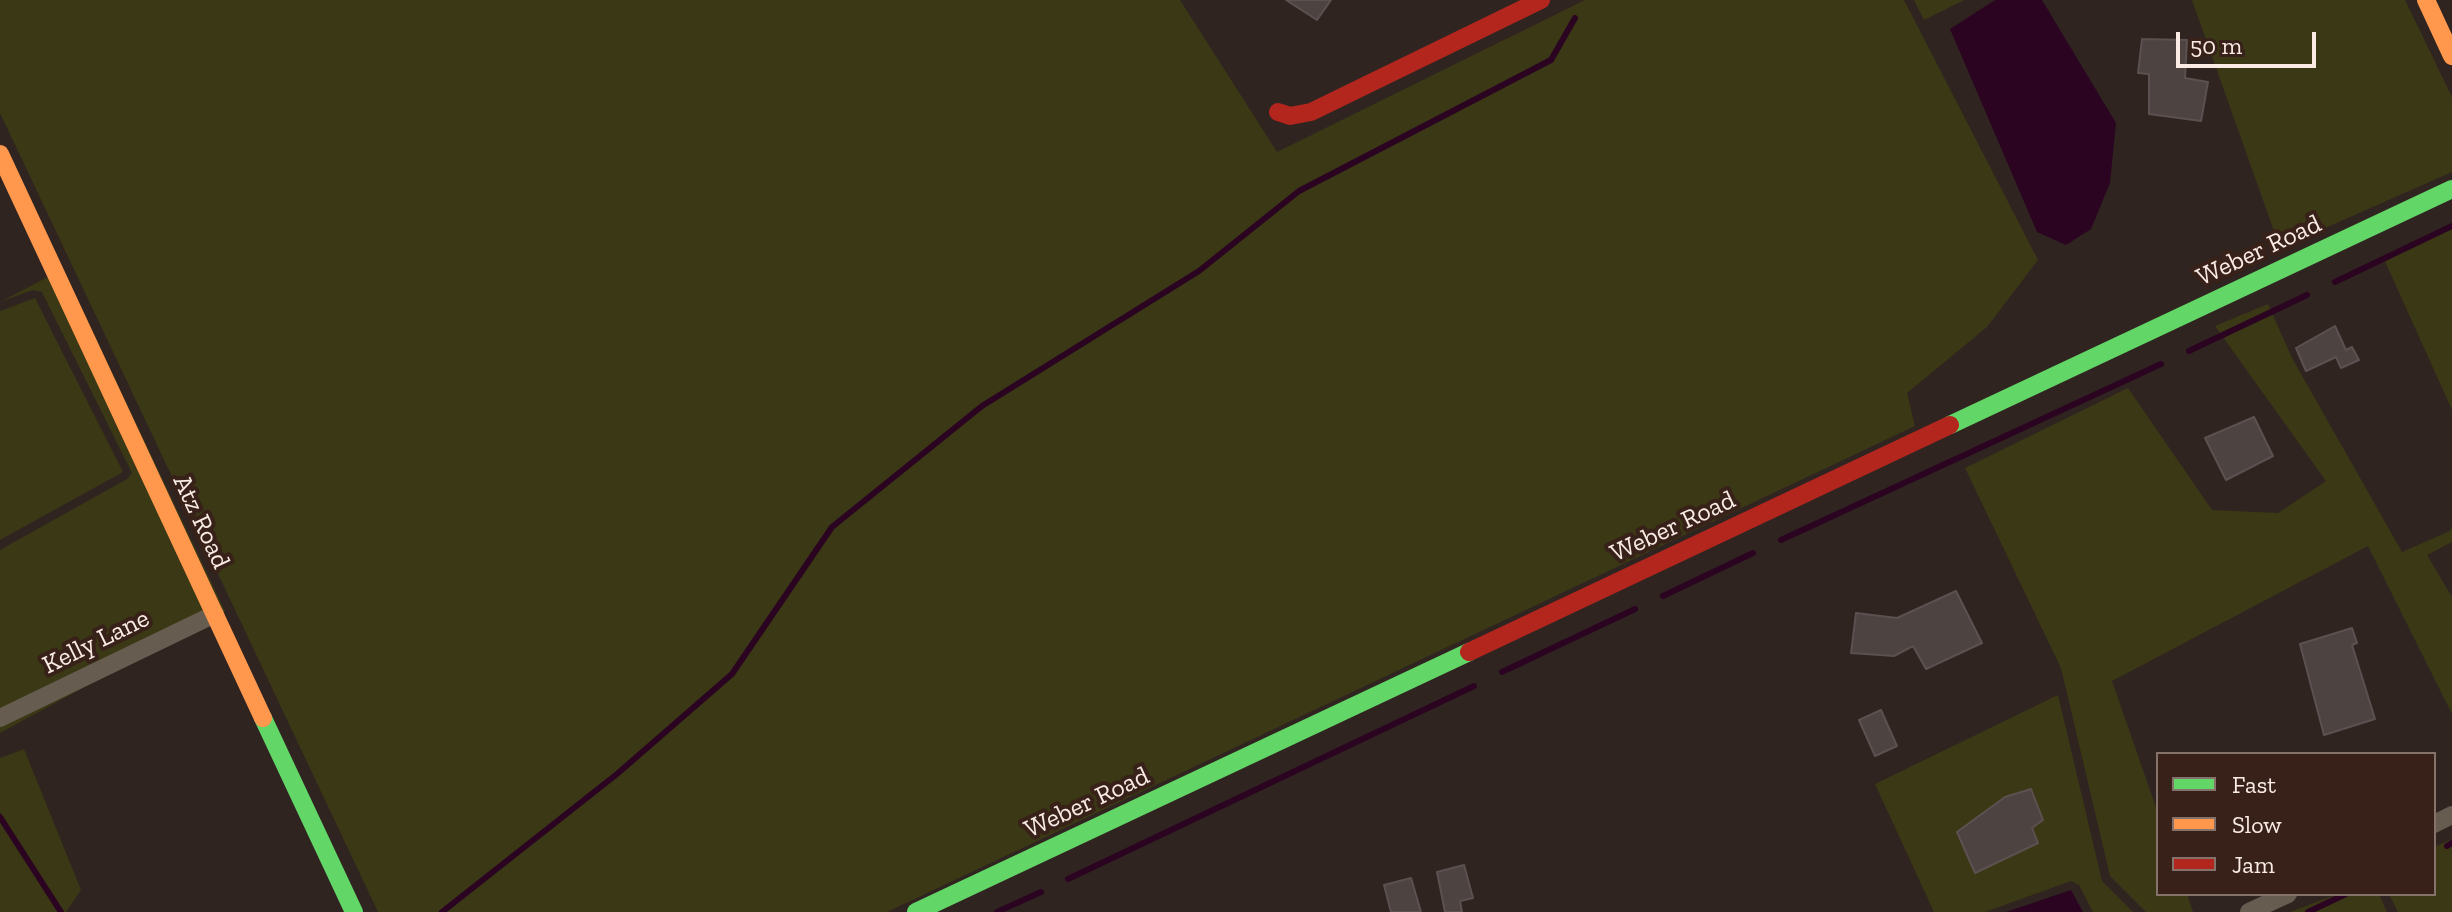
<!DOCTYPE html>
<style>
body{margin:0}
#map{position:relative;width:2452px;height:912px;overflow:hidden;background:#302420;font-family:"Zilla Slab",serif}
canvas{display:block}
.legend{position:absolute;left:2156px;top:752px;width:280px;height:144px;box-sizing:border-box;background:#372119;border:2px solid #85726b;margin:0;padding:10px 14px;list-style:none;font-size:24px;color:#faebe5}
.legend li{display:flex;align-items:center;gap:16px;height:40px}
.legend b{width:40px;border:2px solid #85726b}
.scale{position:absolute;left:2176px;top:32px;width:140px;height:36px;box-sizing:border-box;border:4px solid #faebe5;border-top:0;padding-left:10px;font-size:24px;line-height:28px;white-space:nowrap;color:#faebe5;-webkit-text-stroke:6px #372119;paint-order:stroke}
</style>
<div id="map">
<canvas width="2452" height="912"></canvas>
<ul class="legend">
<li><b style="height:10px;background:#63d668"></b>Fast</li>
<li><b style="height:10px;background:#ff974d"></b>Slow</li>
<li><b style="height:10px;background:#b3261e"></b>Jam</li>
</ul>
<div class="scale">50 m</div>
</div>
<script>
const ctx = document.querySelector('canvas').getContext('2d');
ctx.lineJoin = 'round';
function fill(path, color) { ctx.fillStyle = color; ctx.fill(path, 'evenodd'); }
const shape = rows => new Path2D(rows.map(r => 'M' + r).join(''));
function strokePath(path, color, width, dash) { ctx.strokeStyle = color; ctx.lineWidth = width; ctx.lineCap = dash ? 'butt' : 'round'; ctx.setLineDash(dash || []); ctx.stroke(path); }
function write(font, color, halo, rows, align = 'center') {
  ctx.font = font + ' "Zilla Slab",serif'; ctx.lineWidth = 8; ctx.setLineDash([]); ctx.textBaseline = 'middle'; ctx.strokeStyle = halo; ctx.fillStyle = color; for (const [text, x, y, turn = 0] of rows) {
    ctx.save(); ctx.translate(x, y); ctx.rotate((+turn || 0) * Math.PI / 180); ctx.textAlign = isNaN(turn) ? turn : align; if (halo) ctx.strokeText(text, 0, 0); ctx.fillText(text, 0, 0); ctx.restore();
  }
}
fill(shape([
 [0,0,1180,0,1277,152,1585,0,1904,0,2038,260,1987,327,1907,393,1915,426,887,912,378,912,0,113],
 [1914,0,1964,0,1924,20],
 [2192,0,2405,0,2452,97,2452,172,2280,248],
 [2452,226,2452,410,2383,257],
 [63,269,225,611,0,733,0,550,127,479,132,473,42,292,33,290,0,302],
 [35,298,123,472,0,540,0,311],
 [2268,304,2292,358,2402,552,2450,531,2452,526,2452,542,2427,555,2452,597,2452,714,2368,546,2112,681,2158,813,2158,894,2187,894,2193,912,2146,912,2110,876,2061,668,1965,468,2128,388,2212,510,2278,513,2326,481,2215,326],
 [2058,695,2102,881,2133,912,2093,912,2079,885,2071,881,1985,912,1934,912,1875,784],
 [24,749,81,890,66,912,0,912,0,758],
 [2452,839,2452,912,2398,912,2389,894,2434,894,2434,847],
 [2338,894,2379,894,2387,912,2290,912]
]), '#3b3815');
fill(shape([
 [1995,0,2042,0,2116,123,2110,183,2091,229,2066,245,2037,232,1950,29],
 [2071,890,2083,912,2006,912]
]), '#2b0422');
strokePath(shape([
 [2335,282,2452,226],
 [2189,351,2307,295],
 [1781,540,2161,364],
 [1663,596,1753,553],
 [1502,672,1635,609],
 [0,817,61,912],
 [2447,846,2452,843],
 [1068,879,1474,686],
 [442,912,617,774,732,674,832,527,982,406,1199,271,1299,191,1551,60,1575,18],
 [997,912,1041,892],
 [2308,912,2346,894]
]), '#2b0422', 6);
const building = shape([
 [1286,0,1331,0,1317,20,1286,0],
 [2142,39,2187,40,2185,78,2208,82,2201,121,2149,114,2149,74,2138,73,2142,39],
 [2335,326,2346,350,2352,347,2359,360,2341,368,2336,357,2306,371,2296,348,2335,326],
 [2254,417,2273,456,2226,480,2205,438,2254,417],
 [1956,591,1982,643,1926,669,1913,646,1894,656,1851,653,1856,613,1897,618,1956,591],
 [2352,628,2357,643,2352,645,2375,719,2324,735,2300,644,2352,628],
 [1881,710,1897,746,1875,756,1859,720,1881,710],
 [2031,789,2043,820,2032,828,2038,843,1975,873,1957,832,2005,797,2031,789],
 [1464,865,1473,898,1460,901,1462,912,1445,912,1437,872,1464,865],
 [1411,878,1421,912,1391,912,1384,885,1411,878]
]);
fill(building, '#4d4341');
strokePath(building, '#5c5150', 2);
strokePath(shape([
 [0,718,215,614],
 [2434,824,2452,815],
 [2249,912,2288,894]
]), '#665c50', 18);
strokePath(shape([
 [1950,425,2452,189],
 [263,718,354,912],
 [916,912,1469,652]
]), '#63d668', 18);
strokePath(shape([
 [2426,0,2452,56],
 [0,154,263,718]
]), '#ff974d', 18);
strokePath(shape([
 [1278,112,1290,116,1311,112,1541,0],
 [1469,652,1950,425]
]), '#b3261e', 18);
write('26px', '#faebe5', '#372119', [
 ["Weber Road",2259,251,-25],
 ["Atz Road",201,522,65],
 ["Weber Road",1673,527,-25],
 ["Kelly Lane",96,642,-26],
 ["Weber Road",1087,803,-25]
]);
</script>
